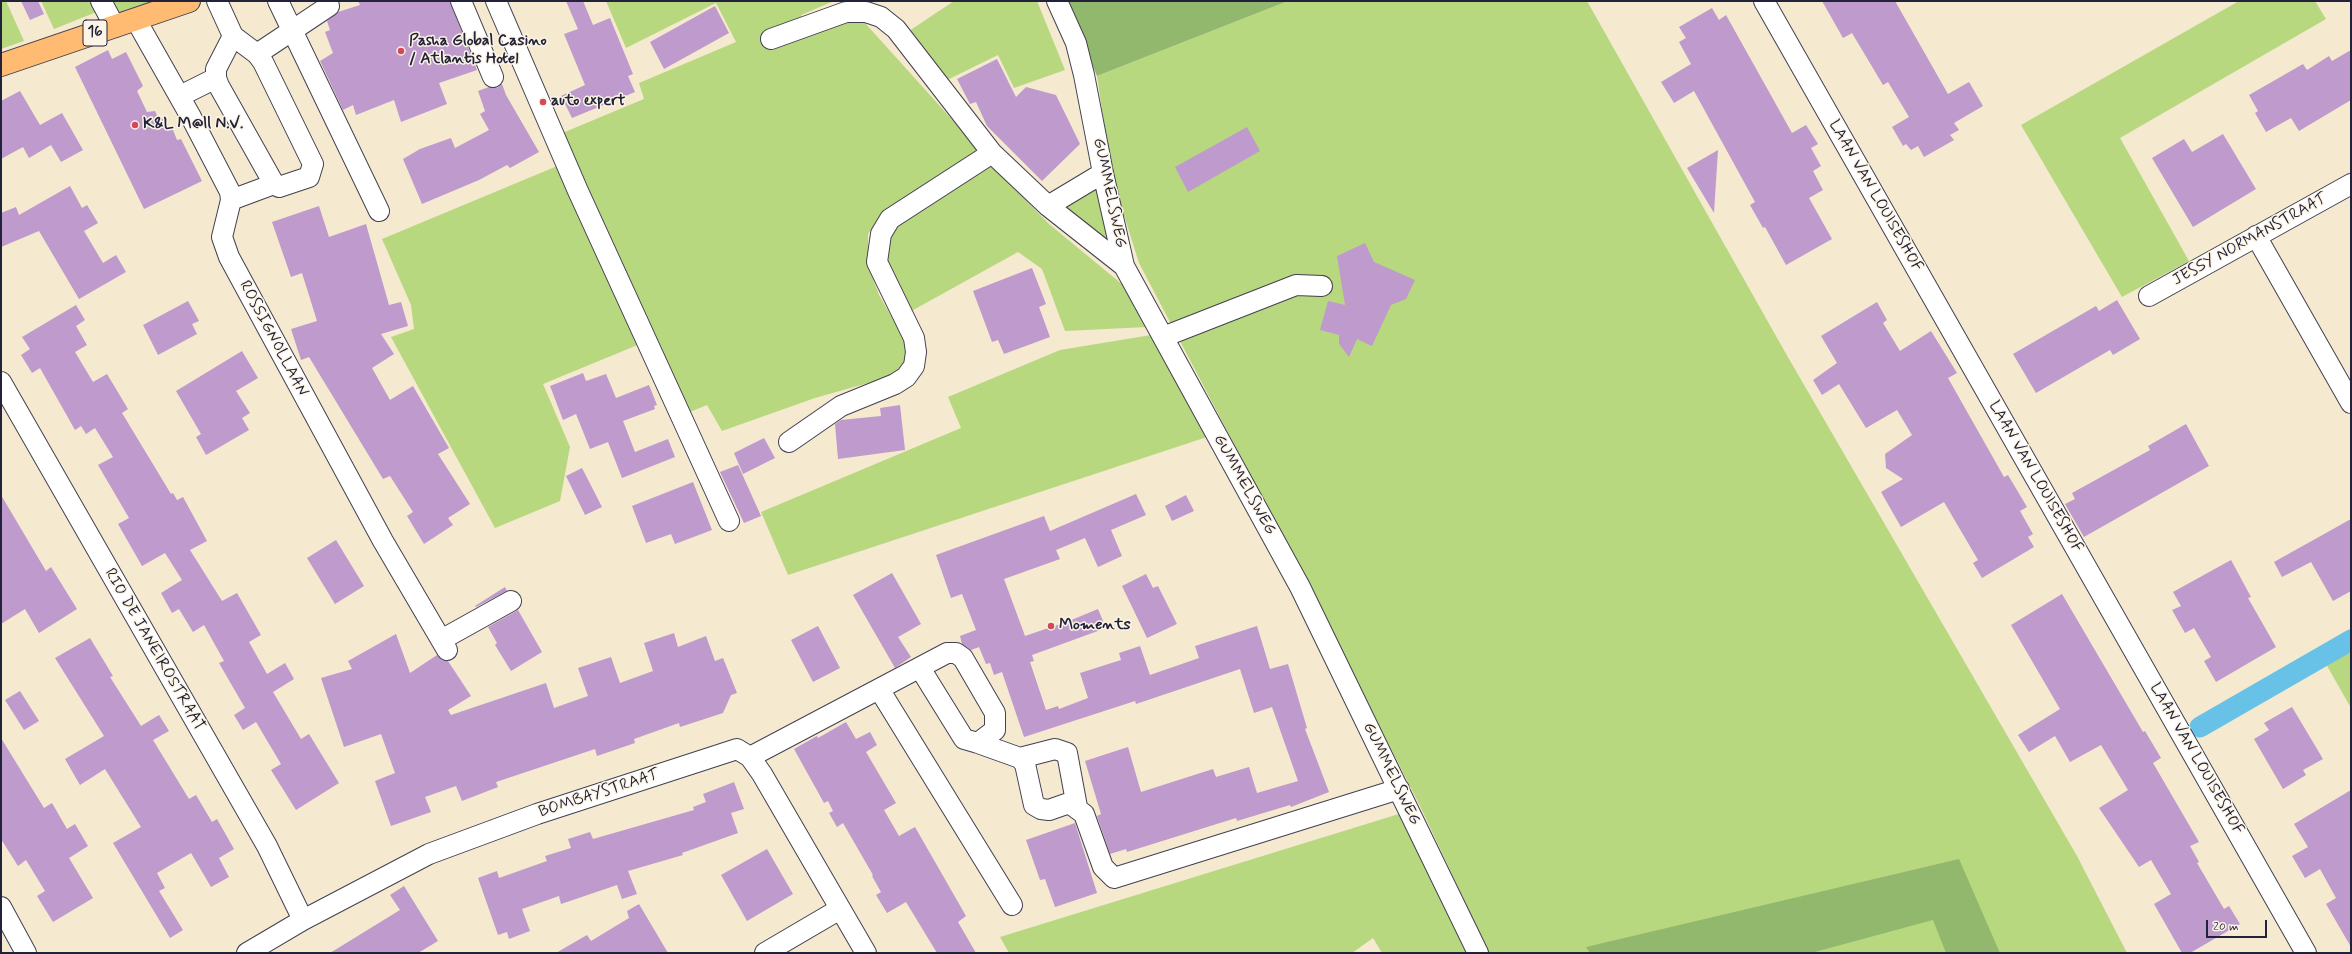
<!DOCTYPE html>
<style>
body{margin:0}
#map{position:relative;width:2352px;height:954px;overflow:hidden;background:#f5e9d0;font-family:Mynerve,sans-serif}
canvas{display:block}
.frame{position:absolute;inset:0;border:2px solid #22223b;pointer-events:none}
.scale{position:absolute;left:2206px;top:920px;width:61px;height:18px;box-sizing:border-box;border:2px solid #22223b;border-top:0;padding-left:5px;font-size:12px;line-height:14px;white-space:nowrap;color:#22223b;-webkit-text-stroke:3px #fcf5e5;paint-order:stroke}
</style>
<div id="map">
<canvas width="2352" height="954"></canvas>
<div class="frame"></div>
<div class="scale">20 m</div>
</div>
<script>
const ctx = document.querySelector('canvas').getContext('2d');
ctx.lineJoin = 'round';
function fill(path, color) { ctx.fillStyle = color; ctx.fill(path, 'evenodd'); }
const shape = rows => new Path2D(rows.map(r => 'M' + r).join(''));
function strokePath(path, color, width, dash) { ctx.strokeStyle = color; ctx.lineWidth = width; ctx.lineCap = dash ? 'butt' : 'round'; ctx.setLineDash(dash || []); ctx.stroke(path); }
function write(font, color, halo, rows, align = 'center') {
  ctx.font = font + ' Mynerve,sans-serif'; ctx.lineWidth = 3; ctx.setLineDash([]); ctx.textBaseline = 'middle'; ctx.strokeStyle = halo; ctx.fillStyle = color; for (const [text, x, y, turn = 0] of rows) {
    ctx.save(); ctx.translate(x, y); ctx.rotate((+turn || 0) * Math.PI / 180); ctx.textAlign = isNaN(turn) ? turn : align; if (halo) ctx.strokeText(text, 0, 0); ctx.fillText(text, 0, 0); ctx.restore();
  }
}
fill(shape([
 [1,1,6,1,24,41,1,49],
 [41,1,94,1,99,11,54,29],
 [111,1,159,1,119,15],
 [606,1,834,1,801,15,812,30,856,13,975,145,977,153,883,212,868,234,868,265,879,295,921,368,815,398,722,431,707,405,685,414,560,134,644,99,639,83,736,42,716,3,626,48],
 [954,1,1037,1,1065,70,1014,88,998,55,945,81,903,35],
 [1288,1,1587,1,1785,352,2077,856,2127,953,1489,953,1420,806,1308,585,1139,263,1112,177,1097,76],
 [2239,1,2315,1,2326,19,2120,138,2189,261,2122,297,2021,125],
 [562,164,640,344,543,384,570,447,560,501,495,528,391,337,414,329,411,305,382,239],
 [985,165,996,169,1049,224,1123,285,1147,327,1065,331,1042,269,1018,252,906,314,880,265,895,219],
 [1100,183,1116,250,1059,207],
 [1151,335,1207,437,788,575,761,512,961,428,948,397,1060,350],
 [2351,649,2351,708,2326,664],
 [1402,813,1467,953,1382,953,1373,938,1352,953,1009,953,1000,937]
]), '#b8d87f');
fill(shape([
 [1065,1,1288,1,1097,76],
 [1959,859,2000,953,1946,953,1933,920,1811,953,1590,953,1586,947]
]), '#92b86e');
strokePath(shape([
 [2200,727,2351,640]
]), '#68c1e6', 21);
fill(shape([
 [21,1,38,1,44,14,30,20],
 [358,1,450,1,477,70,439,83,447,104,401,122,394,100,356,115,353,105,343,110,320,61,333,53,325,32,330,30,327,21,338,12,360,5],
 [566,1,583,1,593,25,610,18,633,74,628,76,635,92,572,118,561,96,585,85,564,34,578,29],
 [1822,1,1895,1,1948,94,1969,82,1983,106,1954,123,1959,130,1950,135,1954,140,1924,157,1918,146,1911,150,1906,144,1903,146,1892,127,1909,117,1888,82,1883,85,1852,33,1843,38],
 [715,6,729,33,664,69,650,42],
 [1712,8,1719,20,1726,15,1792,133,1806,125,1818,144,1811,148,1821,166,1813,171,1823,190,1809,198,1832,239,1786,265,1765,227,1763,228,1750,205,1755,202,1694,91,1674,103,1661,82,1691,64,1679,42,1686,38,1679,27],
 [108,50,112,59,126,52,143,86,137,91,147,112,155,111,159,120,164,118,169,130,173,130,177,140,181,139,202,181,144,209,75,67],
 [2351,50,2351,100,2299,131,2291,118,2266,132,2255,113,2258,111,2249,95,2303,64,2307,70,2329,56,2332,61],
 [997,59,1016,97,1026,87,1056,95,1080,144,1042,181,987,126,976,102,970,104,957,79],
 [502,84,506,95,539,152,510,168,507,165,479,180,422,204,403,159,420,149,451,138,455,148,489,130,480,114,485,111,478,91,489,87,497,88],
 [20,91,40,125,62,113,83,150,61,162,51,145,29,158,23,147,1,159,1,101],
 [1247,127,1260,151,1188,192,1175,167],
 [2223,134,2256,189,2193,227,2152,158,2184,139,2192,152],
 [1718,150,1714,213,1687,168],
 [70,186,82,208,87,205,98,223,84,231,103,263,116,255,126,272,79,299,39,231,1,247,1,213,16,207,19,215],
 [319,206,329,237,366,224,389,305,401,302,408,326,381,334,394,354,372,368,390,400,413,386,449,448,438,454,470,504,448,518,453,525,424,544,407,516,413,512,390,476,383,479,309,357,301,360,291,329,317,321,302,273,291,277,272,222],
 [1365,243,1374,262,1415,280,1406,299,1391,305,1372,346,1357,339,1349,357,1339,344,1339,335,1320,330,1328,301,1345,305,1337,256],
 [1032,268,1046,304,1039,307,1050,337,1004,354,998,340,992,342,973,291],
 [2117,300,2140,339,2113,355,2110,350,2036,393,2013,354,2096,306,2099,311],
 [188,301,199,321,192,324,197,334,158,355,143,325],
 [1877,302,1887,320,1883,323,1900,351,1931,331,1957,373,1948,378,2004,477,2008,475,2027,507,2020,511,2033,534,2028,537,2034,547,1982,578,1973,563,1978,560,1944,502,1901,527,1881,492,1903,479,1886,468,1885,454,1912,435,1897,410,1866,428,1839,384,1822,395,1813,380,1837,363,1821,336],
 [76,305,85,320,76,326,87,345,75,352,93,382,107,374,128,409,122,413,171,494,173,493,177,500,183,497,207,541,190,550,222,601,237,593,261,635,249,642,267,674,285,663,294,679,273,692,301,739,309,734,339,783,296,810,271,770,281,764,256,722,243,730,234,715,245,708,219,663,224,661,204,625,193,632,179,609,172,613,161,593,182,580,165,553,142,566,118,524,129,518,98,465,113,457,95,428,86,434,81,426,75,430,40,368,32,373,21,355,30,349,22,337],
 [242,351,258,378,236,391,250,413,242,418,249,430,206,455,196,437,201,434,176,391],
 [583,373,586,381,606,374,616,398,649,385,657,405,654,406,655,409,623,421,635,452,668,439,675,457,622,478,608,442,590,449,576,414,563,420,550,386],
 [900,405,905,450,838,459,835,424,841,420,881,416,880,408],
 [2186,424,2209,466,2084,537,2065,504,2075,499,2072,493,2150,450,2148,446],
 [764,438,775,458,743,474,734,453],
 [738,465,761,516,744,523,720,472],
 [582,468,602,507,585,515,566,476],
 [693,482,712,530,675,544,671,534,646,543,632,506],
 [1136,494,1146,515,1111,530,1122,556,1098,567,1085,538,1056,550,1060,559,1004,579,1025,636,1069,621,1098,609,1106,628,1032,655,1034,661,1030,662,1046,710,1058,706,1059,709,1088,698,1080,673,1121,660,1119,653,1140,646,1150,675,1199,658,1195,646,1257,626,1270,669,1288,664,1307,728,1305,729,1329,792,1291,807,1290,805,1237,821,1236,818,1127,852,1126,849,1110,854,1097,816,1101,814,1085,761,1128,747,1141,792,1213,769,1216,777,1249,767,1257,793,1298,781,1272,707,1254,713,1240,669,1136,704,1135,701,1024,737,1002,672,994,675,990,663,986,664,979,647,971,650,962,644,960,636,976,630,962,594,951,598,936,555,1044,516,1050,531],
 [1,495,46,571,51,567,77,609,39,633,25,609,1,624],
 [1186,495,1194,511,1172,521,1165,506],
 [2351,519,2351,591,2333,601,2311,562,2282,577,2274,562],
 [336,540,364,586,335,604,307,558],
 [2231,560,2251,597,2248,598,2276,647,2216,682,2204,661,2211,657,2194,628,2185,633,2172,610,2181,606,2173,592],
 [892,573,921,624,898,637,911,657,895,668,853,595],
 [1146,574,1153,588,1158,586,1177,624,1147,638,1122,586],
 [505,587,507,591,476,607,475,606],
 [2062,594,2143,732,2145,731,2161,758,2153,763,2199,842,2190,846,2199,862,2197,863,2224,909,2229,906,2240,924,2190,953,2182,953,2154,904,2171,894,2151,860,2139,867,2099,808,2128,790,2101,745,2070,762,2055,736,2029,752,2018,735,2060,709,2011,625],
 [518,610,542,652,511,671,495,645,497,643,488,627],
 [818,626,840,668,813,682,791,640],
 [674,633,678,647,706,636,715,661,723,658,737,693,731,695,723,713,680,727,679,723,634,739,635,743,597,756,595,749,496,782,498,787,462,801,456,786,425,797,431,812,391,826,375,781,395,773,381,734,344,747,321,678,352,669,348,661,396,634,410,673,437,655,442,660,448,661,471,696,448,710,451,715,546,683,554,708,588,696,578,668,611,657,620,683,653,671,644,643],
 [90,638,113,676,110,677,141,726,159,715,169,731,153,740,189,799,196,795,212,822,217,819,234,849,219,858,229,877,211,887,191,853,157,873,165,888,159,891,183,930,170,938,113,843,141,827,105,769,80,785,65,759,104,736,55,658],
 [20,691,39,721,24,730,5,700],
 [2292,707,2323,759,2303,770,2306,775,2283,789,2254,739,2269,730,2264,723],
 [846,722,856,739,870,732,877,745,866,752,896,803,884,810,899,836,915,827,966,916,958,922,976,953,937,953,906,902,887,913,876,895,881,892,872,876,873,875,843,823,837,827,829,813,833,811,828,801,824,803,794,749,817,736,818,738],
 [1,738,44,808,52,803,67,829,75,824,88,846,69,858,93,898,53,922,37,896,45,891,26,860,18,866,1,839],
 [734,782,744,809,731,813,738,833,682,853,683,855,628,871,637,894,622,899,617,885,561,904,559,896,522,909,530,931,509,939,507,932,498,935,478,878,497,871,499,878,547,861,545,856,571,848,568,839,590,832,593,839,694,810,693,807,706,802,703,794],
 [2351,790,2351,947,2326,904,2336,898,2320,869,2305,878,2292,856,2308,847,2294,824],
 [1075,823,1097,893,1055,907,1045,879,1040,880,1026,840],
 [767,849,793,894,747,921,721,875],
 [404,886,438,941,418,953,330,953,400,910,390,895],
 [639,904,668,953,556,953,587,935,591,941,629,918,627,911]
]), '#be9acd');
const minor = shape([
 [101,1,115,27],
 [217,1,233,36,257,54,263,62,313,164,309,177,279,187,274,184,219,86,216,78,216,69,233,36],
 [278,1,379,211],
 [461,1,493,77],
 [496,1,578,191,729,521],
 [1057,1,1076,43,1084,75,1103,173,1124,266,1300,587,1478,953],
 [1764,1,2306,953],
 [136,20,191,117,230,192,231,200,222,237,229,257,383,541,447,650],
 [771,39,846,12,866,12,881,17,896,29,992,153,1048,206,1124,266],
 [257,54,329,6],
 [180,96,216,78],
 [231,200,274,184],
 [1048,206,1103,173],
 [2256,236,2351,403],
 [2149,296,2351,184],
 [1163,337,1296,285,1322,286],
 [1,382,267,846,303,920],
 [789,442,841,406,895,384,906,377,914,366,916,352,914,338,877,262,881,234,890,219,992,153],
 [441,640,511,601],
 [920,668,964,739,978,743],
 [879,689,1012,905],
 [750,757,947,653,956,653,963,658,995,713,995,730,978,743,1020,758,1025,764,1034,805,1041,809,1049,810,1069,803,1084,814,1103,867,1114,878,1399,789],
 [1020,758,1055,749,1067,753,1077,807],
 [1,907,26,953],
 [247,953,303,920,429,854,537,814,737,749,750,757,762,774,866,953],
 [765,953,840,909]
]);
const major = shape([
 [1,65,189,1]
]);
strokePath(minor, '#424051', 22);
strokePath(major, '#424051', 24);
strokePath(minor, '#fff', 20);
strokePath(major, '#febb71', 22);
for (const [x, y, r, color] of [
 [401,51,4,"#d1495b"],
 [543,102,4,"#d1495b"],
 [135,125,4,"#d1495b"],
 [1051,626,4,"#d1495b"]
]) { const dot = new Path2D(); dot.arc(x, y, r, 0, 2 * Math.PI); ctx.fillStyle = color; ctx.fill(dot); strokePath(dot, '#fcf5e5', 1.5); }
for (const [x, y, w] of [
 [95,33,24]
]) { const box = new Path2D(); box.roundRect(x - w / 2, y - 13, w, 26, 3); ctx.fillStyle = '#fcf5e5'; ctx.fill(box); strokePath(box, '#22223b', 1); }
write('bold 15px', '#22223b', null, [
 ["16",95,33]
]);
write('bold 16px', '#22223b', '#fcf5e5', [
 ["Pasha Global Casino",409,42],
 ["/ Atlantis Hotel",409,60],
 ["auto expert",551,102],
 ["K&L M@ll N.V.",143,125],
 ["Moments",1059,626]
], 'left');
write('16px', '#22223b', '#fcf5e5', [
 ["GUMMELSWEG",1109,193,78],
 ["LAAN VAN LOUISESHOF",1875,196,60],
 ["JESSY NORMANSTRAAT",2250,240,-29],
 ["ROSSIGNOLLAAN",273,339,62],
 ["LAAN VAN LOUISESHOF",2035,477,60],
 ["GUMMELSWEG",1244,485,61],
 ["RIO DE JANEIROSTRAAT",154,650,60],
 ["LAAN VAN LOUISESHOF",2196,759,60],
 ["GUMMELSWEG",1391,774,64],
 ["BOMBAYSTRAAT",599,794,-18]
]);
</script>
